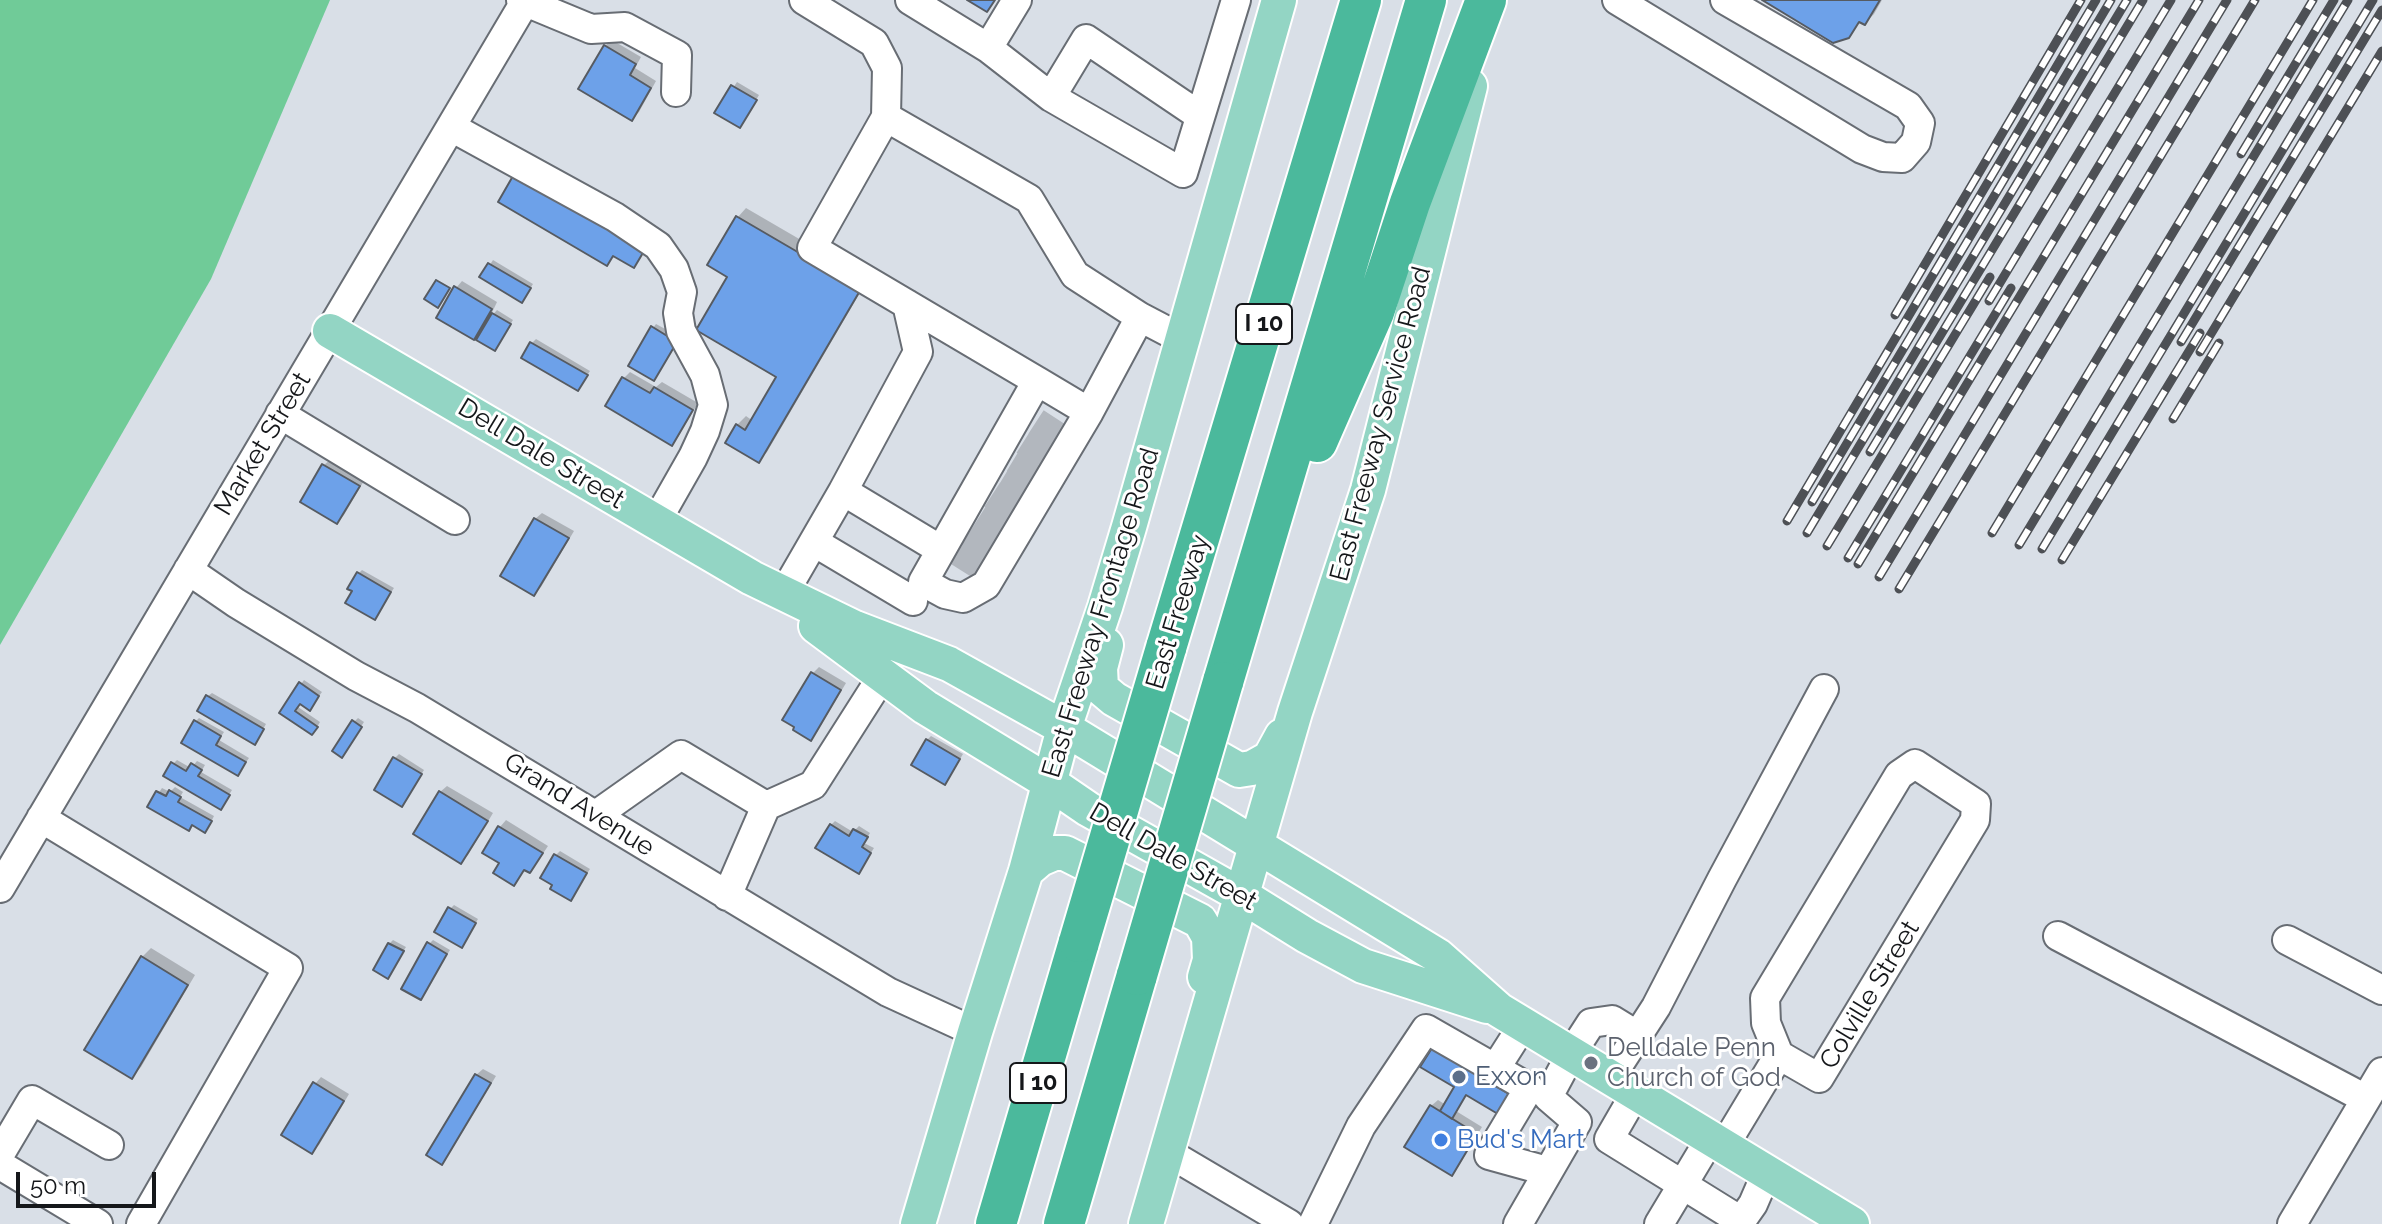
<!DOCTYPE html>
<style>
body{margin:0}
#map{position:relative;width:2382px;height:1224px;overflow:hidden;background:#d9dfe7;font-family:Raleway,sans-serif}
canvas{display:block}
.scale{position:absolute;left:16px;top:1172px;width:140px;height:36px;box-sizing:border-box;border:4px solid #15171a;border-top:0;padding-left:10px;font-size:24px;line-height:28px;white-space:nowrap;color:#15171a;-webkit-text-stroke:6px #fff;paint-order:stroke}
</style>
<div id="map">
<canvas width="2382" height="1224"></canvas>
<div class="scale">50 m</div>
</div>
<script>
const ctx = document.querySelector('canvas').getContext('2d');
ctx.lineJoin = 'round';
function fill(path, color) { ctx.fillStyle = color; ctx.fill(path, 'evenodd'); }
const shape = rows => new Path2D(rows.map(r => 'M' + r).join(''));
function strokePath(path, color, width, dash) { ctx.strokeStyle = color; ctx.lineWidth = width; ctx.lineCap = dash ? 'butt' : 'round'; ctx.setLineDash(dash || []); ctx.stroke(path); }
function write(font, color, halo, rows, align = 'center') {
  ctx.font = font + ' Raleway,sans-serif'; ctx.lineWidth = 6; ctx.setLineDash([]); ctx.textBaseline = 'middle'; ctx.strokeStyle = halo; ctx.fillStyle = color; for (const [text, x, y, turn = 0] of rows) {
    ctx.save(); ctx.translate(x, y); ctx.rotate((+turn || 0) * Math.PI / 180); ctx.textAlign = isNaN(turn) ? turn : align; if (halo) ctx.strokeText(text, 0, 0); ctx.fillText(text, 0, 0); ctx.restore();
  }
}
fill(shape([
 [0,0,330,0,211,279,0,645]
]), '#70cb98');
fill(shape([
 [1766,0,1882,0,1874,14,1865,23,1861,21,1848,37],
 [612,40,641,57,635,68,656,81,639,112,632,119,605,46],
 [737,82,759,95,743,122,717,112],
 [746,208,868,279,767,452,758,460,737,425,746,416,753,421,779,376,729,276,709,265,738,217],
 [493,260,533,284,525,297,482,277],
 [462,281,497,302,489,319,497,310,513,320,498,345,484,327,474,338,456,288],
 [656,324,680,337,654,379,653,328],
 [536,339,590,371,578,389,532,343],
 [630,372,656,387,662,382,698,403,678,437,672,443,624,378],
 [331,459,365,479,344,515,337,522,303,501,324,465],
 [542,513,574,531,541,587,534,594,535,519],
 [362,570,394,588,375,618,358,574],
 [819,667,846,683,817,732,810,738,812,674],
 [304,680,322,692,313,704,301,702,298,707,320,722,316,729,281,712],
 [212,693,266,724,258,738,208,696],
 [199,718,224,732,219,740,249,758,238,774,195,722],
 [358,718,364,722,345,751,354,722],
 [931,736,963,754,949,778,927,740],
 [399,754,424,770,402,805,395,758],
 [177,760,191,768,197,761,205,765,201,772,232,790,224,803,173,764],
 [447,786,493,813,468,855,461,861,440,792],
 [175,787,183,792,180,797,214,816,209,826,193,823,150,806,162,788,170,792],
 [506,820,548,846,536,864,530,871,526,868,514,883,502,863,500,827],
 [835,821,853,832,859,826,870,833,864,843,874,848,862,867,831,825],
 [560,851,590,869,571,899,556,855],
 [454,905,478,919,465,942,450,909],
 [393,940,406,947,388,976,389,944],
 [433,940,450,950,421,998,429,944],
 [151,948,195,975,141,1067,132,1076,142,957],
 [1435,1048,1519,1098,1466,1093,1456,1111,1482,1127,1458,1167,1451,1173,1431,1106,1438,1100,1446,1105,1457,1086],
 [483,1069,496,1076,448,1156,442,1162,476,1075],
 [321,1077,349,1094,319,1145,312,1151,315,1084]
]), '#0003');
const building = shape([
 [967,0,995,0,987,12,967,0],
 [1762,0,1880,0,1865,25,1859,22,1849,38,1833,43,1762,0],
 [604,45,636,64,630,75,651,88,632,121,578,89,604,45],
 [731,85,757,100,740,128,714,113,731,85],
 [517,169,647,246,634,268,613,256,607,266,498,202,517,169],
 [736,216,861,289,759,463,725,443,736,424,745,430,776,377,696,330,727,277,707,265,736,216],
 [488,263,531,288,522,303,479,277,488,263],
 [436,280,450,288,438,308,424,299,436,280],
 [454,286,492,309,474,340,436,318,454,286],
 [492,313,511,324,495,351,476,340,492,313],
 [651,326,677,342,654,381,628,366,651,326],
 [530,342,588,375,578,391,521,358,530,342],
 [622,377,650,393,654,387,693,410,672,446,605,406,622,377],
 [322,464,360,486,337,524,300,502,322,464],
 [534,518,569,538,534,596,500,576,534,518],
 [357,572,391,592,375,620,345,603,352,591,347,589,357,572],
 [811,672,841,690,811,741,793,730,794,727,782,720,811,672],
 [299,682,319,696,310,711,300,704,295,711,318,727,312,735,279,713,299,682],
 [206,695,264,729,255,745,197,711,206,695],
 [194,720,221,736,216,745,246,762,238,776,181,743,194,720],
 [352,720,362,727,342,758,332,751,352,720],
 [926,739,960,759,945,785,911,765,926,739],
 [393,757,422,774,402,807,374,790,393,757],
 [171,762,186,771,191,763,202,770,198,776,230,795,221,810,163,776,171,762],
 [169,790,181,797,178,802,212,821,205,833,192,825,189,831,147,807,156,791,166,796,169,790],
 [439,791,488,821,461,864,413,834,439,791],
 [830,824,849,836,853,829,868,837,862,847,871,853,859,874,815,848,830,824],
 [498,826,543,853,530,873,524,870,514,886,493,873,499,863,482,853,498,826],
 [554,854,587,873,571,901,550,889,552,885,540,878,554,854],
 [448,907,476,923,462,948,434,932,448,907],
 [427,942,447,954,421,1000,401,989,427,942],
 [388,943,404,951,388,979,373,970,388,943],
 [141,956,188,985,132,1079,84,1050,141,956],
 [1432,1048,1519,1100,1508,1120,1466,1095,1452,1119,1440,1111,1454,1087,1420,1067,1432,1048],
 [475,1074,491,1083,442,1165,426,1155,475,1074],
 [313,1082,344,1101,312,1154,281,1135,313,1082],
 [1430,1105,1477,1134,1452,1176,1404,1147,1430,1105]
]);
fill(building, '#6da1e9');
strokePath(building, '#565b62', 2);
strokePath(shape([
 [1036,422,1059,437],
 [1024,441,1048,456],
 [1014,459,1039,474],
 [1003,478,1026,492],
 [992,495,1015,510],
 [981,514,1005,529],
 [969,533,993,548],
 [958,552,982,567]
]), '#b2b7be', 28, [28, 14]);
const minor = shape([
 [521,0,591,29,625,27,677,55,676,92],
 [804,0,874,43,887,68,886,117,812,248,1037,381],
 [910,0,988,48,1051,97,1183,173,1236,0],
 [1617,0,1862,149,1883,157,1902,158,1916,142,1920,123,1908,106,1725,0],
 [988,48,1017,0],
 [1051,97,1086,39,1200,116],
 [886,117,1029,199,1075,275,1140,317,1182,339],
 [451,127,615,217,658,246,674,269,682,292,678,313,681,331,705,375,713,405,705,431,693,457,656,522],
 [1089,412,1037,381,923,582,945,594,963,598,986,585,1089,412,1140,317],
 [280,414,455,520],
 [843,491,918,352,907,304],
 [814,542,913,601],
 [188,570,236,603,356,676,417,708,888,992,975,1032],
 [784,593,843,491,941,550],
 [766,806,813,785,883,675],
 [596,815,681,755,766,806,727,896],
 [41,818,288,968,141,1224],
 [0,888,526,0],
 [2058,936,2366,1099],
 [2287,940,2382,990],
 [1495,1069,1523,1025],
 [1610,1078,1656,1007,1722,879,1824,689],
 [1635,1094,1609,1139,1741,1221,1753,1204,1766,1174],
 [1723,1148,1779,1055,1819,1078,1975,820,1976,804,1915,764,1899,775,1765,998,1766,1023,1779,1055],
 [1167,1152,1289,1224],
 [0,1154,32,1100,109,1145],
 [0,1165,98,1224],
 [1313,1224,1361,1126,1426,1029,1529,1088,1489,1155,1547,1171],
 [1518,1224,1577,1122,1548,1097,1571,1054,1591,1023,1612,1020,1638,1036],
 [1659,1224,1710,1139],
 [2292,1224,2382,1072]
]);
const major = shape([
 [330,331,752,578,855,628,949,664,1064,728,1438,956,1499,1010,1852,1224],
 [816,626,925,707,1050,783,1088,809,1241,895,1307,936,1363,966,1487,1006],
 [1106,645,1100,668,1101,688,1114,699,1239,770,1252,768,1270,758,1282,736],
 [1026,871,1040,859,1054,853,1065,853,1200,921,1209,937,1210,960,1205,977],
 [918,1224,975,1032,1026,871,1064,728,1105,607,1129,527,1279,0],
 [1146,1224,1295,712,1368,490,1470,86]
]);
const highway = shape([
 [1317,442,1374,312,1410,203,1486,0],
 [1166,648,1361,0],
 [1223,682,1426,0],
 [996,1224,1079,942],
 [1064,1224,1137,975]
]);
strokePath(minor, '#686d74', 32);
strokePath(major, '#fff', 38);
strokePath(highway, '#fff', 44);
strokePath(minor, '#fff', 28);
strokePath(major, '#93d5c4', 34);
strokePath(highway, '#4bb99c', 40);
const rail = shape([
 [2241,154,2334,0],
 [1989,301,2171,0],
 [1895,315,2081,0],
 [2181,342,2382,10],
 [2200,352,2382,51],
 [2173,419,2219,343],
 [1870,452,2143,0],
 [1812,502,2111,0],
 [1787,521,2096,0],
 [1807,533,2127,0],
 [1992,533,2313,0],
 [2019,545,2348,0],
 [1827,546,1990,277],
 [2042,549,2373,0],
 [1848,558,2011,288],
 [2062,560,2200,333],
 [1858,564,2199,0],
 [1879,577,2227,0],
 [1899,589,2255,0]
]);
strokePath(rail, '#4d5055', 9);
strokePath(rail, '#fff', 6, [18]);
const highwayBridge = shape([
 [1079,942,1166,648],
 [1137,975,1223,682]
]);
strokePath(highwayBridge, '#fff', 44, []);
strokePath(highwayBridge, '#4bb99c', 40);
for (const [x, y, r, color] of [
 [1591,1063,8,"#6b7280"],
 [1459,1077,8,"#5c6f8a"],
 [1441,1140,8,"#3f7fe0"]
]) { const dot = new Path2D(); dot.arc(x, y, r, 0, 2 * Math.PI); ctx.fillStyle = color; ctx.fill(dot); strokePath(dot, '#fff', 3); }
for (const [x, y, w] of [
 [1264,324,56],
 [1038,1083,56]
]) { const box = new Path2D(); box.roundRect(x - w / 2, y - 20, w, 40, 6); ctx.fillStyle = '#fff'; ctx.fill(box); strokePath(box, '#15171a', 2); }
write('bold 24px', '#15171a', null, [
 ["I 10",1264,324],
 ["I 10",1038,1083]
]);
write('26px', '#15171a', '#fff', [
 ["East Freeway Service Road",1381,424,-75],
 ["Market Street",263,444,-59],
 ["Dell Dale Street",541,454,31],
 ["East Freeway",1178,612,-73],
 ["East Freeway Frontage Road",1101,613,-73],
 ["Grand Avenue",579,805,32],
 ["Dell Dale Street",1173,857,30],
 ["Colville Street",1870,995,-59]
]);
write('26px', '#5b616d', '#fff', [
 ["Delldale Penn",1607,1048],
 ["Church of God",1607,1078]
], 'left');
write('26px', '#4e5e75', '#fff', [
 ["Exxon",1475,1077]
], 'left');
write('26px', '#366cbe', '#fff', [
 ["Bud's Mart",1457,1140]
], 'left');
</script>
